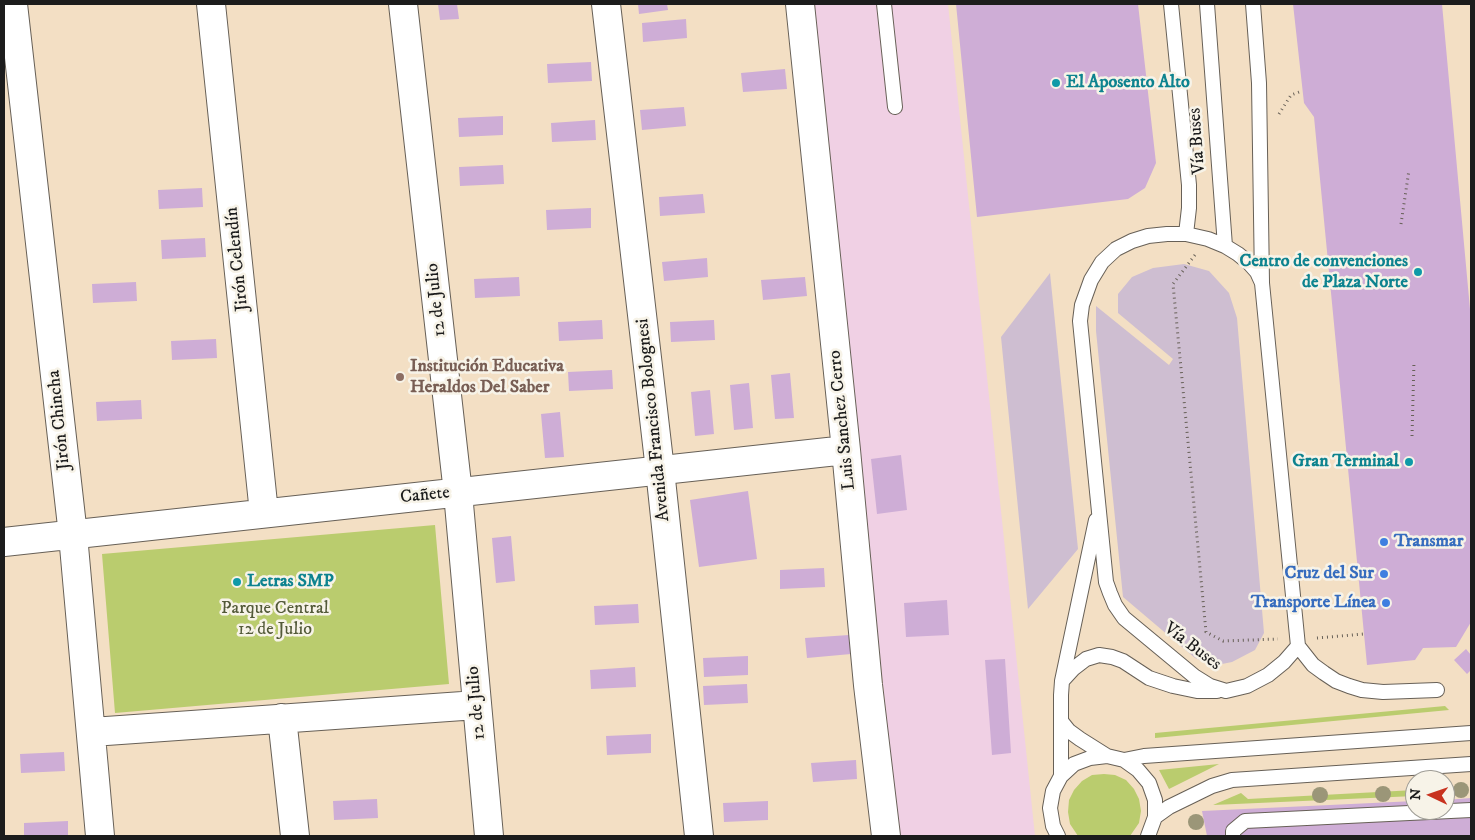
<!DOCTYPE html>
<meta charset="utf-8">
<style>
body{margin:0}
#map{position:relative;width:1475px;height:840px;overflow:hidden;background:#f3dfc4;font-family:"IM FELL DW Pica",serif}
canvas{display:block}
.frame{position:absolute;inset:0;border:5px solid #1c1c1c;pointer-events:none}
.north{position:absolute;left:1405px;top:770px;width:50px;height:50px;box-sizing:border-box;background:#f7f3e8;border:1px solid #9f9d96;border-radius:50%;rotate:273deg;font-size:14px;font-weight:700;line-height:20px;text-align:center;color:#1c1c1c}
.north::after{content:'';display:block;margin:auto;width:18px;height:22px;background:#c8321e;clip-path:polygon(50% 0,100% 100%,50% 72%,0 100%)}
</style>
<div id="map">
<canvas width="1475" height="840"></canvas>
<div class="frame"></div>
<div class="north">N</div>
</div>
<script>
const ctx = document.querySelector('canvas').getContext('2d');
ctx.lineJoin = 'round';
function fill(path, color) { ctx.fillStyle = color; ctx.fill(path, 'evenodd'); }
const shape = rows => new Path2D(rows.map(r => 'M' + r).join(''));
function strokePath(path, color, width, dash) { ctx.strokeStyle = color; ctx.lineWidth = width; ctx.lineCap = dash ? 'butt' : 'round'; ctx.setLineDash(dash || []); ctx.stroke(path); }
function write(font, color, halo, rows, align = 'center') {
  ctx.font = font + ' "IM FELL DW Pica",serif'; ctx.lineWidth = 5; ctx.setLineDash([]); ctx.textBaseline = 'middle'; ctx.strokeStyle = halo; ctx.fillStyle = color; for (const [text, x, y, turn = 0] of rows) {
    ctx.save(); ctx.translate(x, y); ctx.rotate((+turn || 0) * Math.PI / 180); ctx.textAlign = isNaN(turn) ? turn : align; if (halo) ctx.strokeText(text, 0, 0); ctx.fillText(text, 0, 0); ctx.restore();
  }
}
fill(shape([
 [814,4,948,4,1035,836,899,836,858,447]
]), '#f0d0e4');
fill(shape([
 [1184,264,1209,271,1229,293,1237,318,1264,633,1255,650,1232,662,1212,666,1195,658,1123,597,1096,331,1096,306,1169,365,1173,359,1118,313,1118,294,1132,277,1153,268],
 [1050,273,1078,549,1028,609,1001,337]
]), '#cebed1');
fill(shape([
 [435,525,449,684,115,713,102,554],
 [1445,706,1449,710,1155,738,1155,733],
 [1219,764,1169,789,1159,770],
 [1104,774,1115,775,1126,780,1134,789,1139,799,1141,811,1139,823,1130,836,1078,836,1070,824,1068,812,1069,800,1074,790,1082,781,1092,775],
 [1415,790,1415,796,1213,805,1241,793,1248,799]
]), '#bacc6e');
fill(shape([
 [438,4,457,4,459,19,440,20],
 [638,4,667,4,668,10,639,14],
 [956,4,1138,4,1156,163,1145,188,1128,199,977,217],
 [1293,4,1442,4,1471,320,1471,622,1456,647,1423,648,1415,660,1367,665,1314,117,1304,103],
 [686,19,687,38,643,42,642,23],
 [591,62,592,81,548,83,547,64],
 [785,69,787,89,743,92,741,73],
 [684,107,686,126,642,130,640,110],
 [503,116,503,135,459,137,458,118],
 [595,120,596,140,552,142,551,123],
 [503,165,504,184,460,186,459,167],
 [202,188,203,207,159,209,158,190],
 [703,194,705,213,660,216,659,197],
 [591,208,591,228,547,230,546,210],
 [205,238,206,257,162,259,161,240],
 [707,258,708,277,664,281,662,262],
 [519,277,520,296,475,298,474,279],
 [805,277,807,296,763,300,761,280],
 [136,282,137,301,93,303,92,284],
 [602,320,603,339,559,341,558,322],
 [714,320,715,340,671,342,670,322],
 [216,339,217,358,172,360,171,341],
 [612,370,613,389,569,391,568,372],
 [790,373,794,418,775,419,771,375],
 [749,383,753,428,734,430,730,385],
 [710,390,714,434,695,436,691,392],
 [141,400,142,419,97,421,96,402],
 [560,412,564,457,545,458,541,414],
 [901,455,907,510,877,514,871,459],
 [748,491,757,559,699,567,690,500],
 [511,536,515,581,496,583,492,538],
 [824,568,825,587,780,589,780,570],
 [947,600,949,635,906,637,904,603],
 [638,604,639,623,595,625,594,606],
 [849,635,851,654,807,658,805,638],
 [1466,649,1471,655,1471,670,1467,674,1454,660],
 [748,656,748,675,704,677,703,658],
 [1005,659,1011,753,992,755,985,660],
 [635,667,636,687,591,689,590,670],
 [747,684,748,703,704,705,703,686],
 [651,734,651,753,607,755,606,736],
 [64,752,65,771,21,773,20,754],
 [856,760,857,779,813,782,811,763],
 [1471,798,1471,836,1207,836,1202,811,1415,801,1415,810,1445,810,1445,800],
 [377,799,378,818,334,820,333,801],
 [768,801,768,820,724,822,723,803],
 [68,821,68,836,24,836,24,823]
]), '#ceadd6');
const service = shape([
 [884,4,895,107],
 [1171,4,1189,185,1189,208,1186,234],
 [1207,4,1225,246],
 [1253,4,1259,83,1262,282],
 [1167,234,1186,234,1208,239,1225,246,1238,254,1249,263,1257,272,1262,283,1298,646,1284,662,1268,675,1247,686,1226,691,1210,686,1194,676,1124,618,1115,605,1110,593,1106,582,1080,321,1082,305,1091,280,1102,262,1116,249,1132,241,1148,236,1167,234],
 [1298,646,1313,665,1324,673,1336,681,1349,686,1362,690,1383,692,1437,690],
 [1062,681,1073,669,1086,659,1099,655,1112,657,1123,661,1149,678,1173,686,1197,691,1217,691],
 [1061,721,1069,731,1080,739,1107,756],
 [1124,760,1144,756,1471,733],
 [1061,776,1061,695,1062,681,1096,520],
 [1155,817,1169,807,1212,786,1232,780,1471,764],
 [1058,836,1053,826,1050,808,1053,791,1061,776,1074,764,1090,758,1107,756,1124,760,1138,770,1149,783,1155,800,1155,817,1148,836],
 [1233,836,1233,831,1245,821,1471,810]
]);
const minor = shape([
 [13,4,73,535,100,836],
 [211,4,264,513],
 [403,4,458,493,489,836],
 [800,4,846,450,868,685,886,836],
 [4,542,846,450],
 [282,718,295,836],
 [92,732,477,705]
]);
const tertiary = shape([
 [606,4,660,470,699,836]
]);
strokePath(service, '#676057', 16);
strokePath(minor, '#676057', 30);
strokePath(tertiary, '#676057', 30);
strokePath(shape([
 [1279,114,1291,95,1302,91],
 [1401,224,1409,170],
 [1195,255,1173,284,1206,632,1223,641,1278,639],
 [1412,436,1414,361],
 [1317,638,1364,634]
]), '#676057', 3, [1, 4]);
strokePath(service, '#fff', 14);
strokePath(minor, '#fff', 28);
strokePath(tertiary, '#fff', 28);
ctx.fillStyle = '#9b9678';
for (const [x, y] of [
 [1461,790],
 [1383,794],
 [1320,795],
 [1196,822]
]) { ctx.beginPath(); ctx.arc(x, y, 8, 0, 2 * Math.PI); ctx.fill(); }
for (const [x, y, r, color] of [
 [1056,83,5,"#0f9aa8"],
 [1418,272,5,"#0f9aa8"],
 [400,377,5,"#8d6e63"],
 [1409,462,5,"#0f9aa8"],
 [1384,542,5,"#3f7fe0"],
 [1384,574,5,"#3f7fe0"],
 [237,582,5,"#0f9aa8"],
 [1386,603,5,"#3f7fe0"]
]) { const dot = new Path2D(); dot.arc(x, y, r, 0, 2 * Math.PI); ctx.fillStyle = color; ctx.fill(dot); strokePath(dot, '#f7f3e8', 2); }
write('bold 18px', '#0d838f', '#f7f3e8', [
 ["El Aposento Alto",1066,83],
 ["Centro de convenciones",1408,262,"right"],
 ["de Plaza Norte",1408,283,"right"],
 ["Gran Terminal",1399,462,"right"],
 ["Letras SMP",247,582]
], 'left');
write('18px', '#1c1c1c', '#f7f3e8', [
 ["Vía Buses",1198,141,-94],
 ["Jirón Celendín",238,259,-96],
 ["12 de Julio",437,300,-96],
 ["Jirón Chincha",60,420,-96],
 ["Avenida Francisco Bolognesi",654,420,-96],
 ["Luis Sanchez Cerro",843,420,-96],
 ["Cañete",425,496,-6],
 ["Vía Buses",1192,647,37],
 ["12 de Julio",477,703,-95]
]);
write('bold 18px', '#785e54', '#f7f3e8', [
 ["Institución Educativa",410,367],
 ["Heraldos Del Saber",410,388]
], 'left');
write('bold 18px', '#366cbe', '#f7f3e8', [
 ["Transmar",1394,542,"left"],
 ["Cruz del Sur",1374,574],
 ["Transporte Línea",1376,603]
], 'right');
write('18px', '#535a39', '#f7f3e8', [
 ["Parque Central",275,609],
 ["12 de Julio",275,630]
]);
</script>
